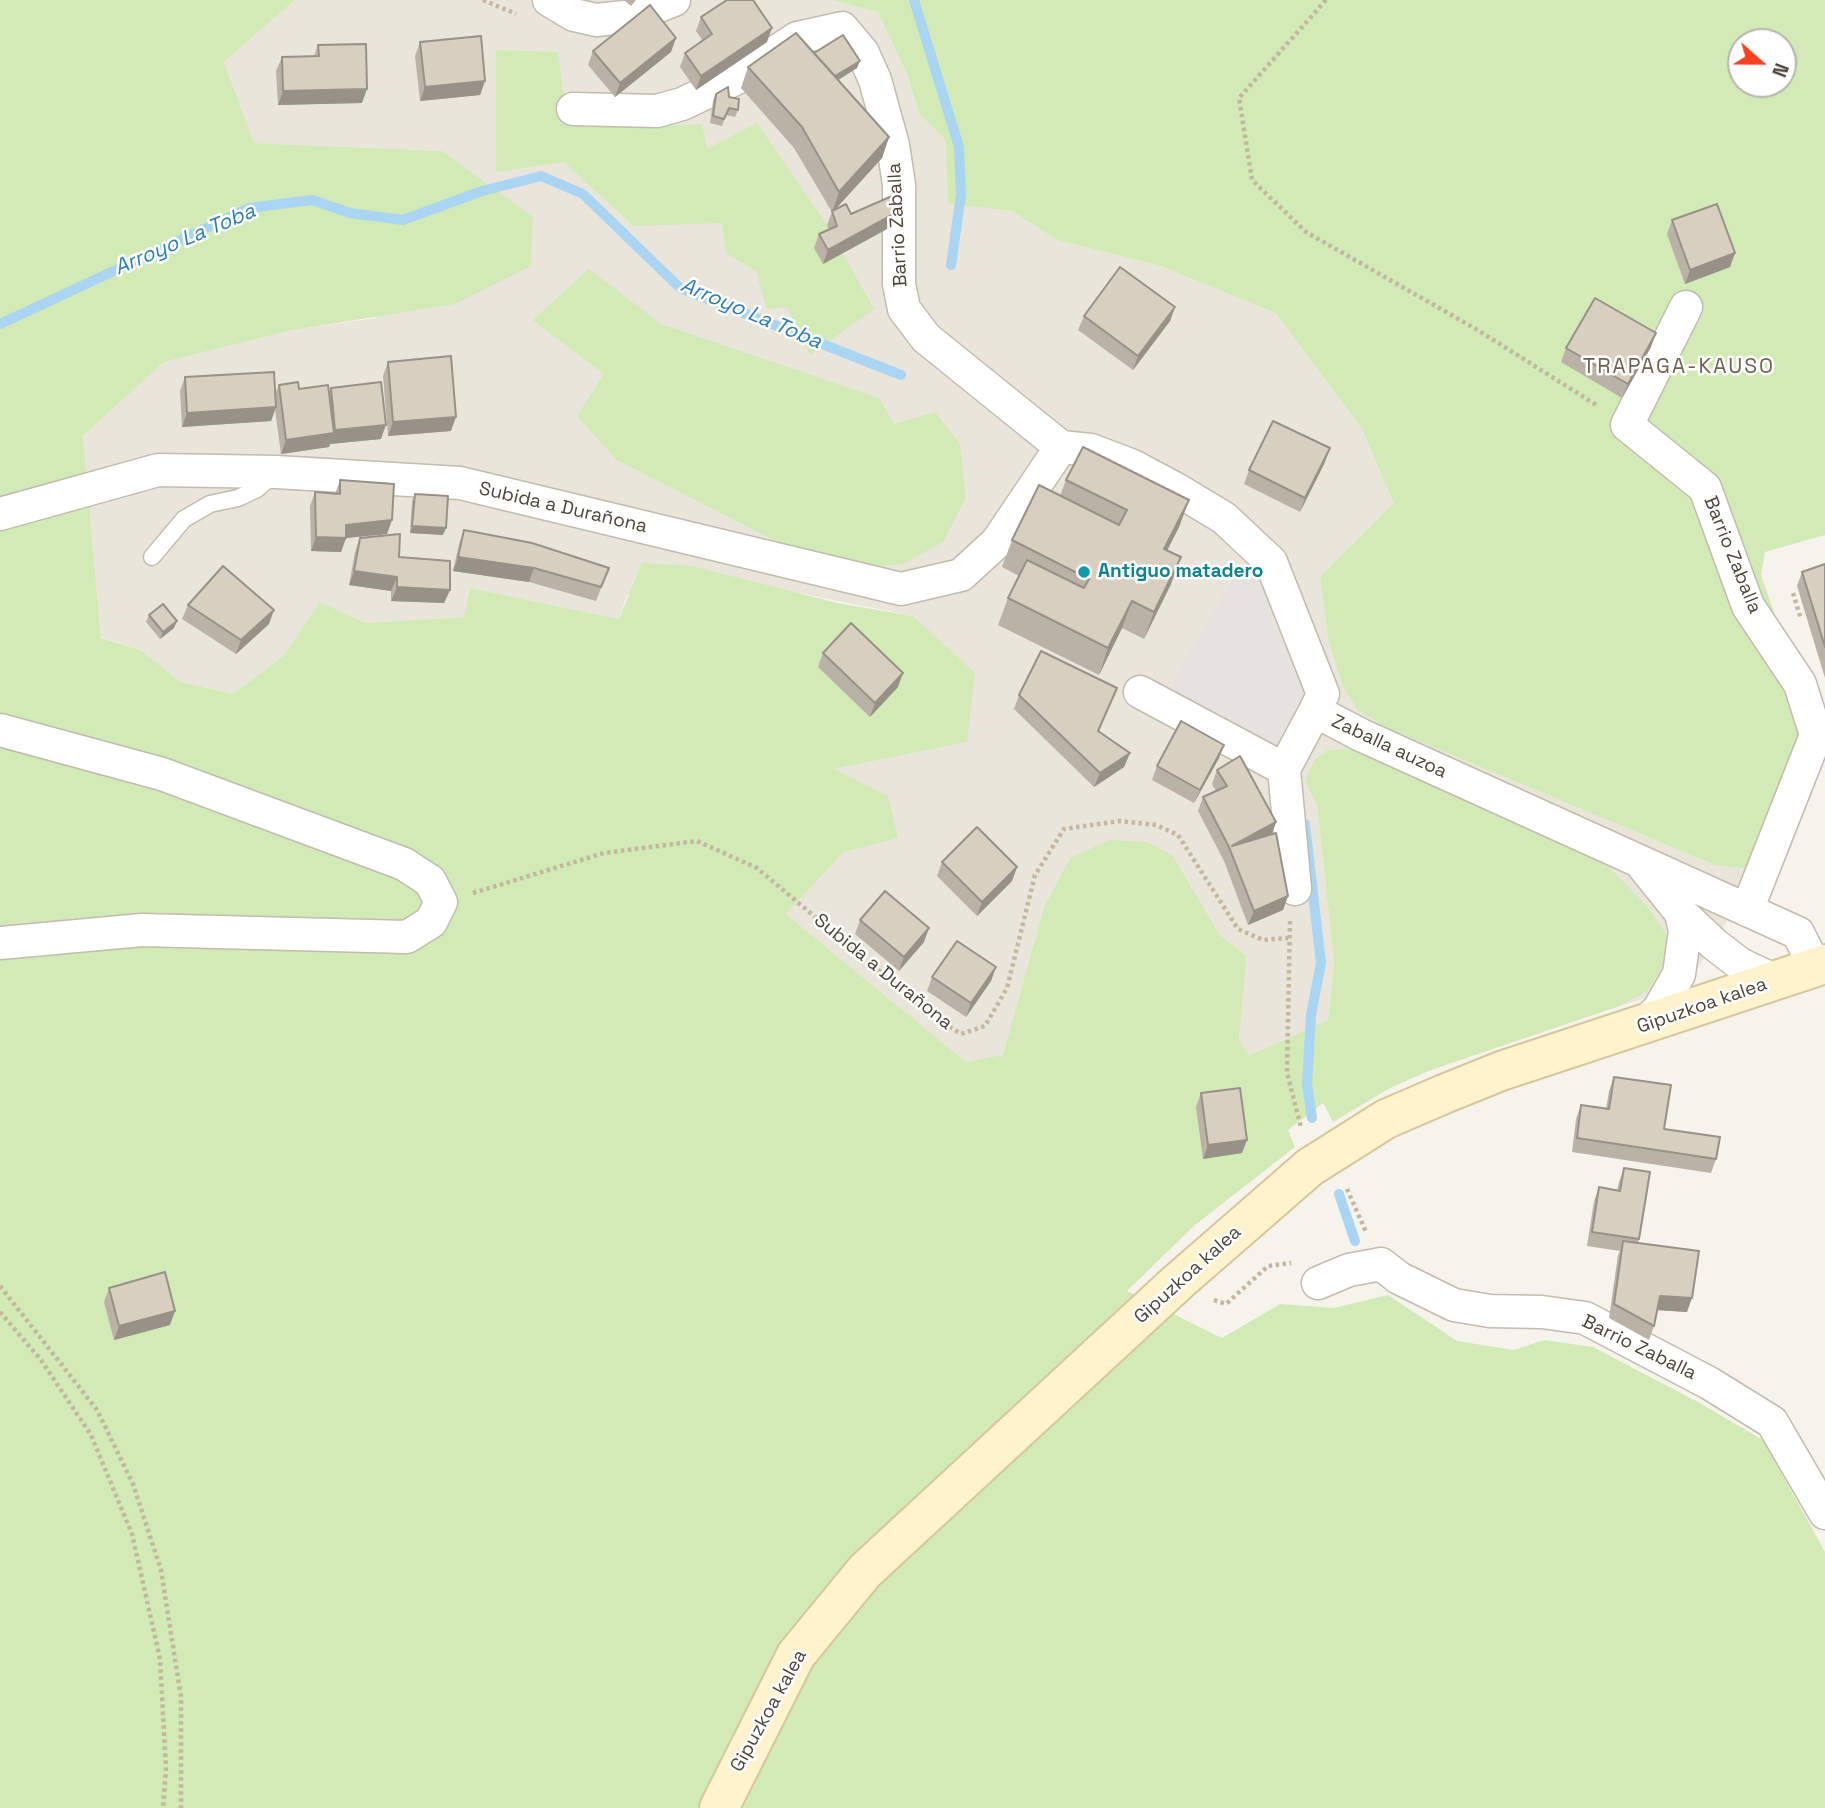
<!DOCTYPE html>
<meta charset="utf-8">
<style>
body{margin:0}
#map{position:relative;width:1825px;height:1808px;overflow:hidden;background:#f6f3ec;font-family:"Space Grotesk",sans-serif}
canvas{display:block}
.north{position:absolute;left:1727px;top:28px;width:70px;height:70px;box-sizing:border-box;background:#fff;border:2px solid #b7b4b0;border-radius:50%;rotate:111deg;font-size:19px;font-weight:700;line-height:28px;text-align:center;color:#4b4439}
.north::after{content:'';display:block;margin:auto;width:24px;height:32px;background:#fc3f1d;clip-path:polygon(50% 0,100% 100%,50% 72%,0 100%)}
</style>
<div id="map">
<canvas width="1825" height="1808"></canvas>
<div class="north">N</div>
</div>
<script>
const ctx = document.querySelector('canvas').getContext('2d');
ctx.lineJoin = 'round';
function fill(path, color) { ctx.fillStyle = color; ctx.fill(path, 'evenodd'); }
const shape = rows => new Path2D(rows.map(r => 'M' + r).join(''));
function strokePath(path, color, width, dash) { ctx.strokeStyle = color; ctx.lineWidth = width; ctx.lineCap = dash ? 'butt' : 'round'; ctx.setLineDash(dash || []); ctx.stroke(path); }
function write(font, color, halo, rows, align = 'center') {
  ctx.font = font + ' "Space Grotesk",sans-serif'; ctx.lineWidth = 5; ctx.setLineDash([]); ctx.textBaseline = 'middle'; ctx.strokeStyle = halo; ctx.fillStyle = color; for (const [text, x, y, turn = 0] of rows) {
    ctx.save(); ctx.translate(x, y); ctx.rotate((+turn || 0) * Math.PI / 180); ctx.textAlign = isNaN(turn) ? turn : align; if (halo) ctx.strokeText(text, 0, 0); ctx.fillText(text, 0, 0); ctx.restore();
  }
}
fill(shape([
 [295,0,832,0,878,12,907,74,919,114,945,139,948,203,1012,211,1057,240,1161,266,1276,312,1362,429,1395,503,1320,577,1358,710,1385,727,1715,865,1749,869,1726,923,1687,985,1617,1007,1648,991,1665,962,1305,781,1317,805,1334,962,1328,1020,1249,1057,1239,1039,1247,956,1220,935,1173,856,1070,858,1044,907,1003,1056,966,1062,786,914,844,852,833,769,967,742,914,616,778,589,627,595,619,619,470,588,465,617,366,623,320,602,283,656,233,694,181,682,140,650,101,637,83,436,164,362,293,330,375,318,442,151,254,143,224,62]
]), '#eae5da');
fill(shape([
 [0,0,295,0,224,62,254,143,442,151,533,217,531,266,455,304,293,330,164,362,83,436,101,638,140,650,181,682,233,694,283,656,320,602,366,623,464,617,470,588,619,619,642,563,692,566,837,603,913,616,975,673,967,742,834,769,888,796,898,838,844,852,786,914,966,1062,1003,1055,1044,907,1070,858,1110,840,1147,842,1173,856,1220,935,1247,956,1239,1039,1249,1056,1328,1020,1334,962,1317,805,1305,781,1315,760,1328,750,1352,749,1398,766,1571,843,1612,870,1647,906,1666,934,1665,962,1648,991,1617,1007,1431,1070,1390,1088,1333,1122,1323,1103,1288,1130,1295,1147,1195,1225,1127,1291,1222,1338,1280,1304,1334,1308,1388,1295,1457,1341,1514,1350,1544,1340,1593,1347,1696,1401,1763,1440,1825,1552,1825,1808,0,1808],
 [832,0,1825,0,1825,535,1765,552,1761,575,1798,681,1801,739,1749,869,1715,865,1385,727,1358,710,1343,687,1329,641,1320,577,1394,503,1362,429,1276,313,1161,266,1057,240,1012,211,948,204,945,139,919,114,907,74,878,12],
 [1741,42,1783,42,1783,84,1741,84],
 [496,50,558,52,567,124,649,127,702,124,707,149,757,123,827,225,874,309,810,355,787,307,767,309,756,271,726,253,722,223,634,226,564,162,496,172],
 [589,269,661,324,879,398,894,424,935,412,960,444,966,498,943,542,903,564,858,568,781,544,617,460,577,416,604,374,533,320]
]), '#d2eab5');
fill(shape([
 [1239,568,1263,582,1276,629,1310,690,1276,752,1165,695]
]), '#e5e3e0');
strokePath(shape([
 [914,0,959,147,961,195,951,265],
 [0,324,249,208,312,200,350,213,403,220,482,191,541,176,583,194,680,288,901,375],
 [1305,824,1321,963,1311,1015,1307,1084,1312,1118],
 [1339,1194,1355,1241]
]), '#a9d4f2', 10);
const lane = shape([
 [152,557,184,519,210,504,238,498,257,489,274,474]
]);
const street = shape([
 [549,0,574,15,596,20,634,16,674,0],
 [573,109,657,111,682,104,737,78,797,38,842,28,863,53,875,80,893,145,899,185,899,284,904,309,926,338,1061,447],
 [1686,307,1627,425,1705,488,1748,606,1800,684,1816,735,1747,910],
 [1061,447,1091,450,1133,466,1176,489,1224,518,1271,562,1323,694,1315,711,1361,735,1798,933,1815,967],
 [0,514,158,470,276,472,460,483,901,589,961,575,997,542,1061,447],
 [1140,692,1284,769],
 [0,730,162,774,404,864,430,881,441,902,431,922,407,937,142,930,0,943],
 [1644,867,1681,913,1714,944,1740,964,1776,981],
 [1295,889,1284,769,1315,711],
 [1642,1026,1659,1009,1679,974,1685,931,1681,913],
 [1318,1283,1349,1270,1381,1264,1399,1278,1454,1305,1490,1311,1542,1312,1585,1318,1709,1383,1772,1422,1825,1513]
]);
const secondary = shape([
 [719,1808,796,1655,865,1571,1179,1281,1310,1167,1386,1119,1444,1094,1501,1071,1825,964]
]);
strokePath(lane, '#c2bbae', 19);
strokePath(street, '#c2bbae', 35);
strokePath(secondary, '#d6c79b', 42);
strokePath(shape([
 [483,0,516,14],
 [1326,0,1239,98,1252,180,1306,232,1476,329,1598,406],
 [1793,593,1801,619],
 [473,893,604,853,697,841,757,868,933,1016,961,1034,985,1026,1007,988,1035,875,1064,829,1120,821,1156,825,1178,835,1238,929,1263,940,1288,938],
 [1290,921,1287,1073,1301,1127],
 [1347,1189,1366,1232],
 [0,1286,97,1410,133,1484,161,1570,181,1697,181,1808],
 [1214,1300,1226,1304,1268,1266,1291,1263],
 [0,1312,41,1360,91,1435,132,1534,160,1659,166,1768,163,1808]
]), '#c4b79f', 4.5, [3.5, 3.5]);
strokePath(lane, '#fff', 16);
strokePath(street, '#fff', 32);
strokePath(secondary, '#fff3cd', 38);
fill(shape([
 [624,0,636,0,631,6],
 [701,17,767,42,696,90,680,67,685,53,703,41,696,31],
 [420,42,485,81,480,95,420,101,415,56],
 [318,45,362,103,278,105,276,71,282,57,314,56],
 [593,51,671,52,615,97,588,65],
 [748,67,857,68,838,80,889,137,882,158,834,210,851,214,887,229,823,264,814,248,819,234,829,230,827,225,832,212,794,148,741,88],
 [716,94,729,97,738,110,735,117,726,115,722,126,710,123,713,101],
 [1672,220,1730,267,1685,284,1667,234],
 [1175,307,1170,321,1133,370,1078,330,1084,316],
 [1651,347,1622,398,1561,362,1566,348],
 [388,362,451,431,388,436,383,376],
 [185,377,275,394,279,385,299,389,329,393,331,388,381,439,330,444,329,447,281,454,275,410,271,421,182,427,180,391],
 [1325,462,1300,512,1244,484,1249,470],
 [340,480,387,534,346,538,341,552,311,551,310,506,315,492,335,494],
 [1066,480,1189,500,1179,527,1167,551,1171,584,1144,639,1122,628,1099,675,998,625,1008,598,1019,576,1002,567,1012,540,1060,496],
 [415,494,443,535,410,533,412,501],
 [464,530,609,568,596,601,529,582,453,571,459,544],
 [360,538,399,557,450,590,444,603,391,601,391,591,349,585,355,552],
 [1825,564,1825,678,1797,586,1802,572],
 [188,605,269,624,236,654,182,619],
 [149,615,174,628,160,639,146,622],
 [823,653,898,687,870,717,818,667],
 [1117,688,1099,731,1130,753,1124,767,1094,787,1014,709,1019,695],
 [1219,758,1194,803,1152,780,1157,766],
 [1217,770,1276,822,1272,834,1288,896,1283,910,1248,925,1224,861,1198,811,1203,797,1216,791,1212,784],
 [942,862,1017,867,1012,881,977,916,937,876],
 [860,920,924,942,899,971,855,934],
 [996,967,991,981,966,1017,927,991,932,977],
 [1614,1077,1664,1129,1716,1159,1711,1173,1572,1152,1576,1119,1581,1105,1606,1109,1609,1091],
 [1201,1093,1242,1153,1203,1159,1196,1107],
 [1624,1168,1639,1239,1638,1243,1687,1312,1657,1310,1654,1326,1649,1340,1609,1318,1618,1255,1620,1251,1587,1246,1594,1201,1599,1187,1617,1191,1619,1182],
 [109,1288,170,1325,114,1340,104,1302]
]), '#bab2a6');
fill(shape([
 [772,28,767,42,696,90,701,76],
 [676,38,671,52,615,97,620,83],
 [860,61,857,68,827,87,830,80],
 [485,81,480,95,420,101,425,87],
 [367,89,362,103,278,105,283,91],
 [889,137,882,158,832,213,839,192],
 [892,215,887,229,823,264,828,250],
 [1735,253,1730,267,1685,284,1690,270],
 [1175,307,1170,321,1133,370,1138,356],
 [1656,333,1651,347,1622,398,1628,384],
 [276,407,271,421,182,427,187,413],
 [456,417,451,431,388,436,393,422],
 [386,425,381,439,330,444,335,430],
 [334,433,329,447,281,454,286,440],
 [1330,448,1325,462,1300,512,1305,498],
 [1189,500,1179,527,1154,576,1164,549],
 [392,520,387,534,346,538,341,552,311,551,316,537,346,525],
 [412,526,446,528,443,535,410,533],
 [458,557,534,568,529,582,453,571],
 [1181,557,1171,584,1144,639,1154,612],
 [354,571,397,577,391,591,349,585],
 [397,587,450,590,444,603,391,601],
 [1132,601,1122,628,1099,675,1108,648],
 [274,610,269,624,236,654,241,640],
 [177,621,174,628,160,639,163,632],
 [903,673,898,687,870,717,875,703],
 [1224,745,1219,758,1194,803,1200,790],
 [1130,753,1124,767,1094,787,1100,773],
 [1276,822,1271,836,1232,846],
 [1017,867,1012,881,977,916,982,902],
 [1288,896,1283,910,1248,925,1254,911],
 [929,928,924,942,899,971,904,957],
 [996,967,991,981,966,1017,971,1003],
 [1247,1140,1242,1153,1203,1159,1208,1145],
 [1660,1296,1692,1298,1687,1312,1655,1310],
 [175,1311,170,1325,114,1340,119,1326]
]), '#979187');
const building = shape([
 [727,0,753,0,772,28,701,76,685,53,712,34,701,17,727,0],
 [650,5,676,38,620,83,593,51,650,5],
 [796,33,889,137,839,192,802,127,748,67,796,33],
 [843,35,860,61,835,76,814,53,843,35],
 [481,36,485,81,425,87,420,42,481,36],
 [366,44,367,89,283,91,282,57,319,56,318,45,366,44],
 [728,87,729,97,739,99,738,110,729,108,724,119,713,116,716,94,728,87],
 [892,196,892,215,828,250,819,234,837,226,832,211,846,204,851,214,892,196],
 [1717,204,1735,253,1690,270,1672,220,1717,204],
 [1120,267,1175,307,1138,356,1084,316,1120,267],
 [1595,298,1656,333,1628,384,1566,348,1595,298],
 [451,356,456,417,393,422,388,362,451,356],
 [274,372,276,407,187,413,185,377,274,372],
 [298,382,299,389,328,385,334,433,286,440,279,385,298,382],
 [381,382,386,425,335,430,331,388,381,382],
 [1273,421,1330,448,1305,498,1249,470,1273,421],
 [1083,447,1189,500,1164,549,1181,557,1154,612,1132,601,1108,648,1008,598,1027,560,1084,588,1089,579,1012,540,1039,485,1119,525,1127,510,1066,480,1083,447],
 [340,480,394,484,392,520,346,525,346,538,316,537,315,492,340,494,340,480],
 [415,494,448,496,446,528,412,526,415,494],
 [464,530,532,543,609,568,601,587,534,568,458,557,464,530],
 [400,534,399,557,450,561,450,590,397,587,397,577,354,571,360,538,400,534],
 [1825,564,1825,647,1802,572,1825,564],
 [223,566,274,610,241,640,188,605,223,566],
 [163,604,177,621,163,632,149,615,163,604],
 [851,623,903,673,875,703,823,653,851,623],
 [1041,651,1117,688,1098,731,1130,753,1100,773,1019,695,1041,651],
 [1181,721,1224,745,1200,790,1157,766,1181,721],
 [1240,756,1276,822,1232,846,1276,833,1288,896,1254,911,1229,847,1203,797,1227,786,1217,770,1240,756],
 [977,827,1017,867,982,902,942,862,977,827],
 [885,891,929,928,904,957,860,920,885,891],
 [957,941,996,967,971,1003,932,977,957,941],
 [1614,1077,1671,1085,1664,1129,1720,1137,1716,1159,1577,1138,1581,1105,1609,1109,1614,1077],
 [1240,1088,1247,1140,1208,1145,1201,1093,1240,1088],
 [1624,1168,1650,1172,1639,1239,1592,1232,1599,1187,1620,1191,1624,1168],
 [1623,1241,1699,1251,1692,1298,1660,1296,1654,1326,1614,1304,1623,1241],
 [165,1272,175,1311,119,1326,109,1288,165,1272]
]);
fill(building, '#d8cfc1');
strokePath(building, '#979187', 2);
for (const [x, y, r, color] of [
 [1084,572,7,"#0f9aa8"]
]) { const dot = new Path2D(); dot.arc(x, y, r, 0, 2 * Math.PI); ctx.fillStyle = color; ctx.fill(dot); strokePath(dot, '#fff', 2.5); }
write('19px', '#4b4439', '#fff', [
 ["Barrio Zaballa",898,225,-93],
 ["Subida a Durañona",563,508,13],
 ["Barrio Zaballa",1732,555,68],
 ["Zaballa auzoa",1389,747,25],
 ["Subida a Durañona",883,972,39],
 ["Gipuzkoa kalea",1702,1006,-19],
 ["Gipuzkoa kalea",1188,1275,-42],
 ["Barrio Zaballa",1639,1348,26],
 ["Gipuzkoa kalea",769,1711,-61]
]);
write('bold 19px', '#0d838f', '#fff', [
 ["Antiguo matadero",1098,572]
], 'left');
write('italic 21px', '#2e7ab2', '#fff', [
 ["Arroyo La Toba",185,240,-23],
 ["Arroyo La Toba",751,314,23]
]);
ctx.letterSpacing = '2px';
write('21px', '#6e6250', '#fff', [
 ["TRAPAGA-KAUSO",1679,367]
]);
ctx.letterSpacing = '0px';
</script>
